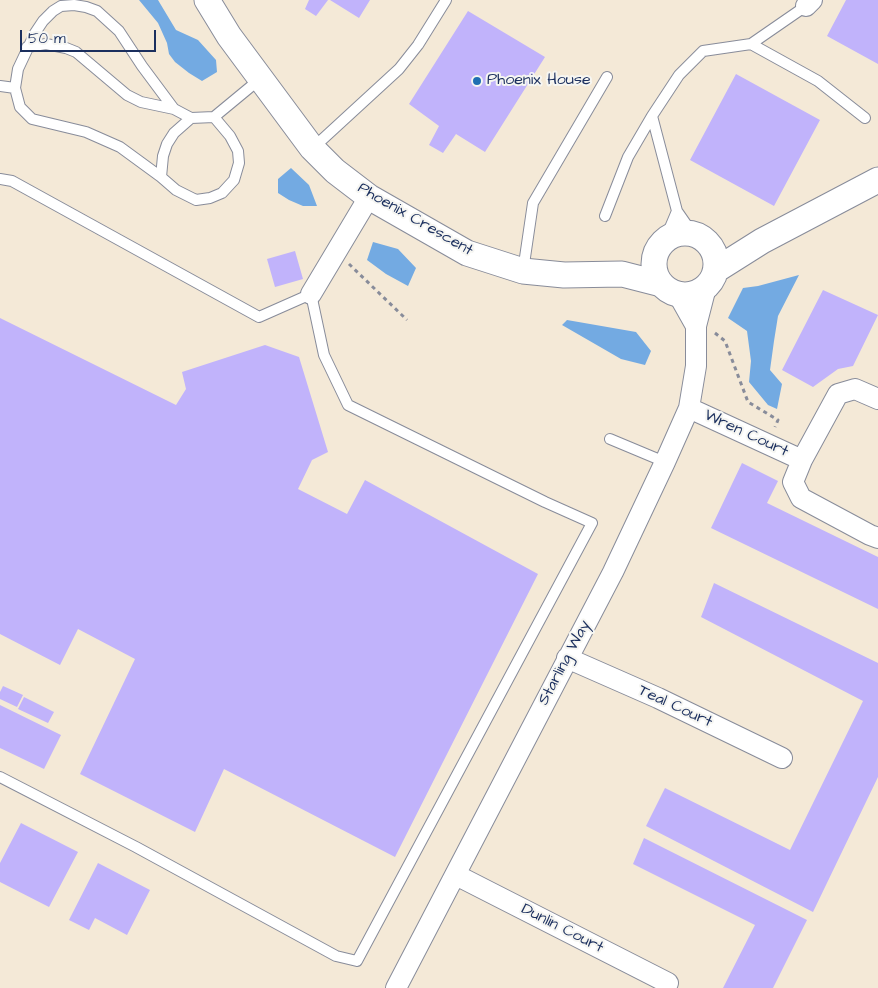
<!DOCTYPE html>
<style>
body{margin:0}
#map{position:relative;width:878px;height:988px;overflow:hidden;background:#f4e9d7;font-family:"Architects Daughter",sans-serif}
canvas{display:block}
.scale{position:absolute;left:20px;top:30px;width:136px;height:22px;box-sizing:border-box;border:2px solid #1b2f5e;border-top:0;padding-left:6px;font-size:15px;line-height:18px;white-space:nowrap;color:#1b2f5e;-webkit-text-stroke:4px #f6f6f2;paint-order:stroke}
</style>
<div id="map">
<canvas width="878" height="988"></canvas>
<div class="scale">50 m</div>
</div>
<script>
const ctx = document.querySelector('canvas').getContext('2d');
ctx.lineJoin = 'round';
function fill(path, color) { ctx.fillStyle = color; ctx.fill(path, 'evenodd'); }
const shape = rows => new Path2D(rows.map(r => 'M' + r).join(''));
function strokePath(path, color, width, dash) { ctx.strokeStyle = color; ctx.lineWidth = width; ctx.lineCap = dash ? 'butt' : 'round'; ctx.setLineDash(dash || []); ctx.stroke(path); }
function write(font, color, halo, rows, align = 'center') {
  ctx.font = font + ' "Architects Daughter",sans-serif'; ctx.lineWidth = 4; ctx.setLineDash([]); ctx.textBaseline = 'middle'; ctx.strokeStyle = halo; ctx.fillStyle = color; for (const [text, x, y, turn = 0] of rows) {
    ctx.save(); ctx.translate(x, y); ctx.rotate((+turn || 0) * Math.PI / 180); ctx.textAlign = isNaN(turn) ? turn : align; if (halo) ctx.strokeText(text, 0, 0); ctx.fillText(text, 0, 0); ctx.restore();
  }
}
fill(shape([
 [139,0,158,0,176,30,198,40,216,60,217,72,202,81,189,73,175,62,169,54,167,43,158,23],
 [291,168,309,185,317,206,303,206,289,200,278,193,278,179],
 [373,242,398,249,416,268,408,286,386,274,367,260],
 [799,275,778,316,774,341,770,370,782,384,777,409,768,405,749,382,751,361,747,331,728,318,743,288,758,286],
 [567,320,636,332,651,351,645,365,621,359,562,325]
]), '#73aae2');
fill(shape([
 [309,0,328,0,316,16,305,9],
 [330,0,370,0,359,18],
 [846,0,878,0,878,64,827,36],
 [468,11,545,57,485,152,456,134,443,153,429,145,439,126,409,104],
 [736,74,820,120,774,206,690,160],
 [295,251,303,279,275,287,267,259],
 [823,290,878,315,853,366,838,369,813,387,782,370],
 [0,318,176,405,186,389,182,372,265,345,299,357,328,452,312,460,298,489,347,514,365,480,538,574,395,857,224,769,195,832,80,774,135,659,78,629,60,665,0,634],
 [742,463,778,481,767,503,878,557,878,609,711,528],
 [714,583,878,663,878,777,813,912,646,826,665,788,790,850,863,701,701,617],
 [3,686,23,695,17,707,0,699,0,692],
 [24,697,54,712,48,723,18,709],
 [0,705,61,735,44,769,0,748],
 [21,823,78,852,49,907,0,882,0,863],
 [644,838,807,920,773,988,723,988,755,925,633,864],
 [98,863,150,890,127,935,95,918,89,930,69,920]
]), '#c1b3fb');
const service = shape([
 [751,44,818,81,865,118],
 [27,47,46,44,66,48,76,52,127,95,141,102,174,109,191,118,214,117,260,79],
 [0,86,15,88],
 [174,109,142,66,119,31,97,11,86,7,74,5,61,6,53,11,43,21,35,33,18,69,15,88,20,107,32,119,86,132,120,147,161,177,176,190,196,200,210,198,222,193,234,180,239,163,238,151,230,136,214,117],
 [652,116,677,211,693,234],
 [313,148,399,69,418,45,446,0],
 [161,177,163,156,167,144,174,133,191,118],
 [0,179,12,181,259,317,311,294,324,355,348,405,545,502,592,523,357,961,336,956,136,847,0,777],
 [605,216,628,157,652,116,679,75,703,51,751,44,806,6],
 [664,242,677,211],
 [523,271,533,203,607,77],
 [610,439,665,462]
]);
const minor = shape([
 [806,6,812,0],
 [311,294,369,197],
 [678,294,696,326],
 [878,399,855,389,838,394,802,460,793,482,801,498,870,535,878,538],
 [689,408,802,460],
 [567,658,658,698,782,758],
 [456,875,668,983],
 [396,988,613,572,665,462,689,408,696,366,696,326,706,287]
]);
const tertiary = shape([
 [207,0,229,36,312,148,335,171,369,197,467,253,523,271,564,275,622,274,661,284],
 '654 264a31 31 0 1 1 62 0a31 31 0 1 1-62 0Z',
 [716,270,762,241,878,180]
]);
strokePath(service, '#888c9a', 12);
strokePath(minor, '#888c9a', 22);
strokePath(tertiary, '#888c9a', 27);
strokePath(shape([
 [349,264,407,320],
 [715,333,725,341,748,402,778,420,775,427]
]), '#888c9a', 3, [4, 4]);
strokePath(service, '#fff', 10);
strokePath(minor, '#fff', 20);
strokePath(tertiary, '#fff', 25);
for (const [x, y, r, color] of [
 [477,81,5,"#1f6fb2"]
]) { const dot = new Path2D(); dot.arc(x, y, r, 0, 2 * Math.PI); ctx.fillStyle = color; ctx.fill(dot); strokePath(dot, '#f6f6f2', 2); }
write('16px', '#1b2f5e', '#f6f6f2', [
 ["Phoenix House",487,81]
], 'left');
write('16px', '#1b2f5e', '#f6f6f2', [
 ["Phoenix Crescent",415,220,30],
 ["Wren Court",746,434,25],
 ["Starling Way",565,663,-62],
 ["Teal Court",675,707,25],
 ["Dunlin Court",562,929,27]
]);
</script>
